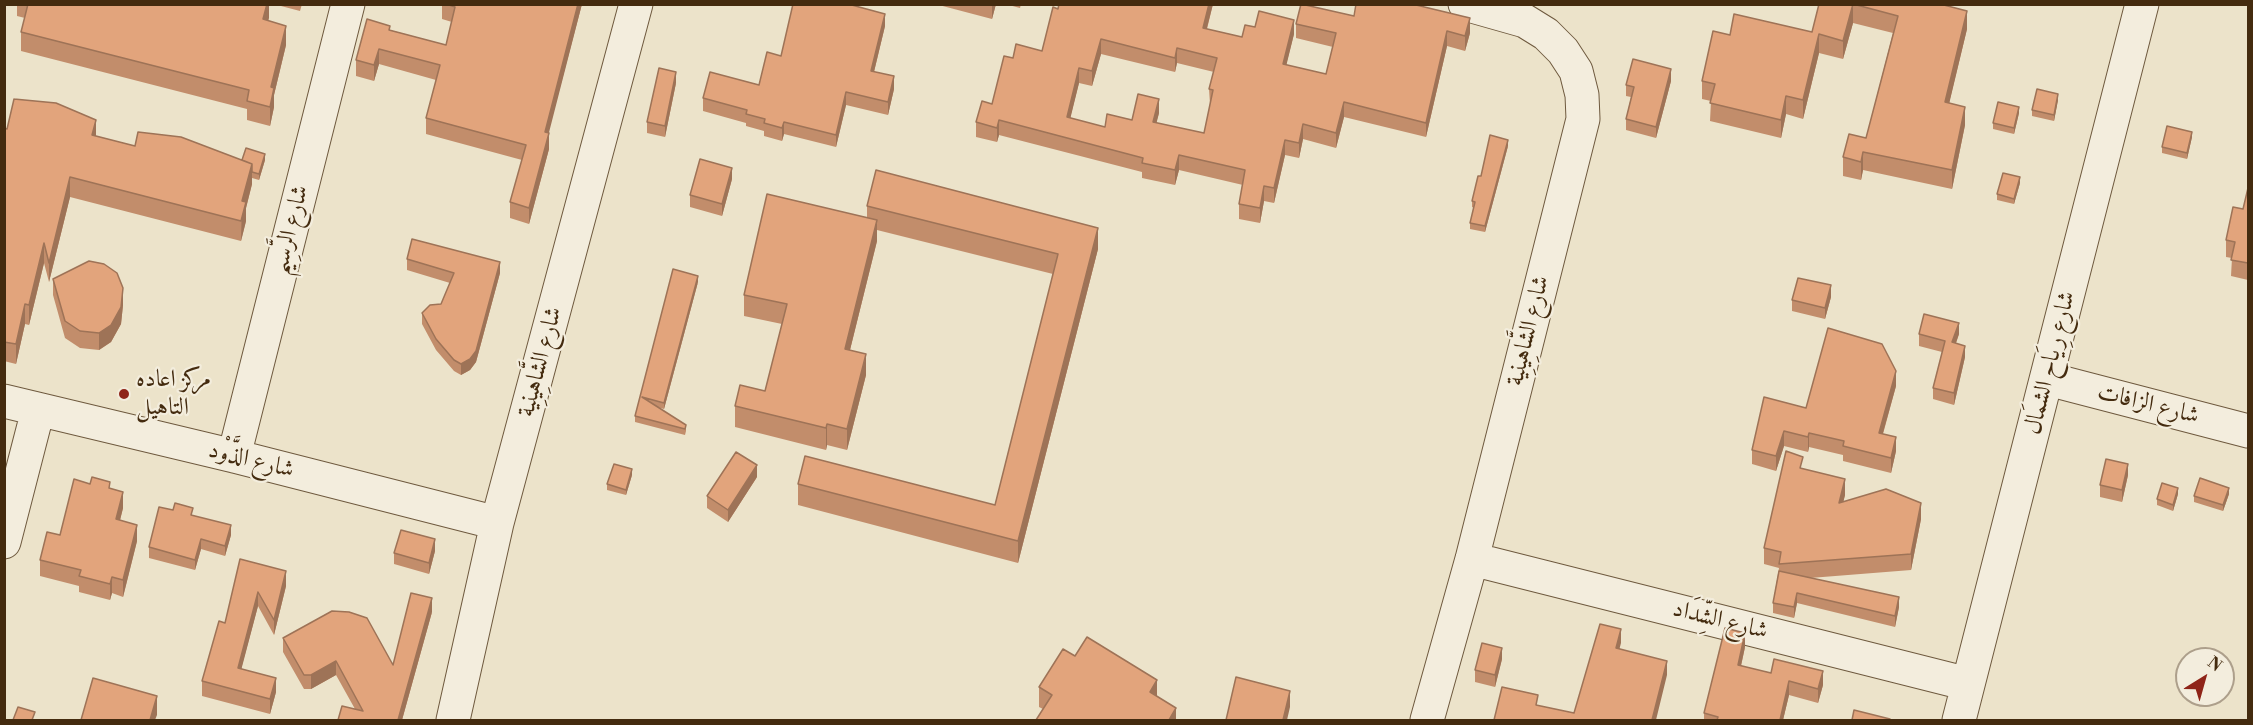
<!DOCTYPE html>
<meta charset="utf-8">
<style>
body{margin:0}
#map{position:relative;width:2253px;height:725px;overflow:hidden;background:#ece3ca;font-family:"Libre Bodoni",serif}
canvas{display:block}
.frame{position:absolute;inset:0;border:6px solid #442b0f;pointer-events:none}
.north{position:absolute;left:2175px;top:647px;width:60px;height:60px;box-sizing:border-box;background:#f3eddd;border:2px solid #ad9f8b;border-radius:50%;rotate:37deg;font-size:16px;font-weight:700;line-height:24px;text-align:center;color:#442b0f}
.north::after{content:'';display:block;margin:auto;width:21px;height:27px;background:#8f2418;clip-path:polygon(50% 0,100% 100%,50% 72%,0 100%)}
</style>
<div id="map">
<canvas width="2253" height="725"></canvas>
<div class="frame"></div>
<div class="north">N</div>
</div>
<script>
const ctx = document.querySelector('canvas').getContext('2d');
ctx.lineJoin = 'round';
const shape = rows => new Path2D(rows.map(r => 'M' + r).join(''));
function strokePath(path, color, width, dash) { ctx.strokeStyle = color; ctx.lineWidth = width; ctx.lineCap = dash ? 'butt' : 'round'; ctx.setLineDash(dash || []); ctx.stroke(path); }
function fill(path, color) { ctx.fillStyle = color; ctx.fill(path, 'evenodd'); }
function write(font, color, halo, rows, align = 'center') {
  ctx.font = font + ' "Libre Bodoni",Amiri,serif'; ctx.lineWidth = 4.5; ctx.setLineDash([]); ctx.textBaseline = 'middle'; ctx.strokeStyle = halo; ctx.fillStyle = color; for (const [text, x, y, turn = 0] of rows) {
    ctx.save(); ctx.translate(x, y); ctx.rotate((+turn || 0) * Math.PI / 180); ctx.textAlign = isNaN(turn) ? turn : align; if (halo) ctx.strokeText(text, 0, 0); ctx.fillText(text, 0, 0); ctx.restore();
  }
}
const minor = shape([
 [2048,379,2248,431],
 [4,401,234,456,497,523],
 [234,456,348,4],
 [4,542,38,410],
 [1472,559,1968,684],
 [453,720,497,523,636,4],
 [1427,720,1472,559,1583,119,1582,95,1576,71,1563,51,1546,34,1525,21,1465,4],
 [1959,720,2142,4]
]);
strokePath(minor, '#6e593e', 35);
strokePath(minor, '#f3eddd', 33);
fill(shape([
 [17,4,269,4,268,21,286,45,274,95,274,107,270,126,247,120,247,109,21,51,21,32,25,18,17,16],
 [281,4,302,4,300,11,281,6],
 [442,4,582,4,548,133,549,149,529,224,510,218,510,202,522,160,426,134,426,118,436,80,379,64,374,81,356,76,356,60,390,30,446,45,452,22,442,19],
 [935,4,996,4,992,19],
 [1005,4,1021,4,1020,8],
 [1059,4,1213,4,1207,29,1242,37,1255,27,1294,34,1286,65,1326,74,1333,47,1296,38,1296,24,1354,16,1470,33,1465,51,1447,46,1426,137,1344,117,1336,148,1303,139,1299,158,1285,155,1274,203,1264,201,1260,223,1239,219,1239,204,1243,185,1179,170,1175,185,1142,178,1142,172,999,135,997,142,976,137,976,122,992,104,1013,58,1042,51],
 [1101,54,1175,72,1177,63,1214,72,1209,89,1210,104,1204,133,1156,123,1159,113,1105,127,1070,118,1079,83,1092,86],
 [1819,4,1940,4,1967,29,1949,103,1965,125,1952,189,1863,170,1861,180,1843,176,1843,157,1866,138,1893,33,1853,23,1843,59,1819,53,1803,119,1786,114,1781,138,1710,121,1711,101,1702,99,1702,81,1730,35,1812,32],
 [850,5,885,26,874,72,894,89,888,115,846,105,836,147,784,134,782,141,764,136,764,131,746,126,746,123,703,111,703,98,759,85,781,56],
 [1671,81,1656,138,1626,130,1626,119,1631,97,1626,96,1626,85],
 [676,83,665,137,647,133,647,122],
 [2058,100,2054,121,2032,116,2032,110],
 [2019,113,2014,134,1993,129,1993,123],
 [4,128,96,136,135,146,242,160,265,160,259,180,252,178,252,184,246,208,246,221,241,241,70,197,49,282,44,263,29,325,25,324,16,364,4,361],
 [2192,137,2187,159,2162,153,2162,147],
 [1508,146,1485,232,1470,229,1470,223,1474,208,1472,207,1472,201,1481,176],
 [732,179,722,216,690,207,690,195],
 [2020,183,2014,204,1997,200,1997,194],
 [2248,188,2248,280,2231,276,2232,258,2226,257,2226,240,2243,209],
 [867,206,1098,249,1018,563,798,505,798,484,995,505,1053,274,877,230,877,241,850,350,866,375,847,450,827,445,826,450,735,427,735,406,765,391,782,324,744,316,744,295,867,218],
 [407,259,500,273,476,362,470,370,461,375,454,371,436,350,422,324,422,313,441,304,450,283,407,270],
 [53,279,123,305,121,324,111,342,99,350,80,348,65,338,53,295],
 [698,282,664,409,657,407,686,425,686,431,685,435,635,422,635,416],
 [1831,297,1825,319,1792,311,1792,300],
 [1919,334,1959,334,1956,343,1965,357,1954,405,1933,399,1933,388,1942,352,1919,346],
 [1896,386,1883,434,1896,451,1891,473,1843,461,1843,455,1809,447,1808,452,1784,446,1776,471,1752,464,1752,450,1806,408],
 [1803,469,1845,495,1843,502,1921,519,1911,570,1810,578,1899,607,1895,627,1797,603,1794,618,1773,613,1773,603,1779,568,1764,564,1764,548],
 [632,475,626,495,607,490,607,484],
 [2128,475,2122,502,2100,497,2100,485],
 [757,477,728,522,707,508,707,496],
 [110,488,123,508,120,520,137,541,123,597,112,593,110,600,79,592,79,586,40,576,40,560,60,535],
 [2178,494,2173,511,2157,505,2157,499],
 [2229,494,2223,511,2194,502,2194,496],
 [193,515,231,535,225,556,201,549,195,570,149,558,149,547],
 [435,551,429,574,394,564,394,553],
 [240,559,286,586,274,635,258,606,241,669,276,692,270,714,202,696,202,681,225,623],
 [432,612,402,720,338,720,355,709,336,675,311,689,304,689,283,652,283,638,393,665],
 [1745,647,1741,666,1823,685,1818,703,1789,695,1783,720,1704,720,1704,713],
 [1075,656,1157,696,1176,720,1043,709,1039,707,1039,687],
 [1502,659,1495,687,1475,682,1475,670]
]), '#c28d6b');
fill(shape([
 [267,4,269,4,269,18,263,39,263,19],
 [578,4,582,4,545,148,545,132],
 [996,4,992,19,992,5],
 [1209,4,1213,4,1203,43,1203,28],
 [1853,4,1853,23,1843,59,1843,41],
 [1967,11,1967,29,1945,121,1945,102],
 [885,14,885,26,871,84,871,71],
 [1470,18,1470,33,1465,51,1465,36],
 [1294,20,1294,34,1283,79,1283,64],
 [286,26,286,45,274,95,274,107,270,126,270,107,271,87],
 [1447,31,1447,46,1426,137,1426,123],
 [1819,34,1819,53,1803,119,1803,100],
 [1101,39,1101,54,1092,86,1092,71],
 [1177,48,1177,63,1175,72,1175,58],
 [379,49,379,64,374,81,374,65],
 [1079,68,1079,83,1067,132,1067,117],
 [1671,69,1671,81,1656,138,1656,127],
 [676,72,676,83,665,137,665,126],
 [894,76,894,89,888,115,888,102],
 [846,92,846,105,836,147,836,135],
 [2058,94,2058,100,2054,121,2054,115],
 [1786,96,1786,114,1781,138,1781,120],
 [1159,99,1159,113,1153,137,1153,122],
 [1344,102,1344,117,1336,148,1336,133],
 [1965,107,1965,125,1952,189,1952,170],
 [2019,107,2019,113,2014,134,2014,128],
 [96,120,96,140,92,135],
 [999,120,999,135,997,142,997,128],
 [784,122,784,134,782,141,782,128],
 [1303,124,1303,139,1299,158,1299,143],
 [2192,132,2192,137,2187,159,2187,153],
 [549,133,549,149,529,224,529,208],
 [1285,140,1285,155,1274,203,1274,188],
 [1508,140,1508,146,1485,232,1485,226],
 [1863,152,1863,170,1861,180,1861,162],
 [265,154,265,160,259,180,259,174],
 [1179,155,1179,170,1175,185,1175,170],
 [252,164,252,184,246,208,246,221,241,241,242,201],
 [732,168,732,179,722,216,722,204],
 [70,177,70,197,49,282,49,263],
 [2020,177,2020,183,2014,204,2014,199],
 [1264,186,1264,201,1260,223,1260,208],
 [877,220,877,241,845,370,845,349],
 [1098,228,1098,249,1018,563,1018,541],
 [44,243,44,263,29,325,29,305],
 [500,262,500,273,476,362,470,370,461,375,461,364],
 [698,276,698,282,664,409,664,403],
 [1831,285,1831,297,1825,319,1825,308],
 [123,288,123,305,121,324,111,342,99,350,99,333],
 [25,304,25,324,16,364,16,344],
 [1959,323,1959,334,1952,354,1952,342],
 [1965,346,1965,357,1954,405,1954,393],
 [866,354,866,375,847,450,847,429],
 [1896,371,1896,386,1879,447,1879,433],
 [827,424,827,445,826,450,826,428],
 [1784,431,1784,446,1776,471,1776,456],
 [1809,433,1809,447,1808,452,1808,437],
 [1896,437,1896,451,1891,473,1891,458],
 [2128,464,2128,475,2122,502,2122,490],
 [757,465,757,477,728,522,728,510],
 [632,469,632,475,626,495,626,490],
 [1845,479,1845,495,1839,520,1839,503],
 [2178,488,2178,494,2173,511,2173,505],
 [2229,488,2229,494,2223,511,2223,505],
 [123,492,123,508,116,536,116,519],
 [1921,503,1921,519,1911,570,1911,554],
 [137,525,137,541,123,597,123,580],
 [231,525,231,535,225,556,225,546],
 [201,539,201,549,195,570,195,560],
 [435,539,435,551,429,574,429,563],
 [286,571,286,586,274,635,274,620],
 [112,577,112,593,110,600,110,584],
 [258,592,258,606,238,682,238,668],
 [1797,593,1797,603,1794,618,1794,607],
 [1899,597,1899,607,1895,627,1895,616],
 [432,598,432,612,402,720,398,720],
 [1621,629,1621,643,1616,662,1616,648],
 [1745,633,1745,647,1738,679,1738,665],
 [1502,648,1502,659,1495,687,1495,675],
 [336,661,336,675,311,689,311,675],
 [1667,661,1667,675,1656,720,1652,720],
 [1823,671,1823,685,1818,703,1818,689],
 [276,678,276,692,270,714,270,699],
 [1157,680,1157,701,1150,692],
 [1789,681,1789,695,1783,720,1780,720],
 [1290,691,1290,707,1287,720,1283,720],
 [157,696,157,715,155,720,150,720],
 [1176,708,1176,720,1169,720]
]), '#9e7357');
const building = shape([
 [28,4,267,4,263,19,286,26,271,87,274,88,270,107,247,101,249,90,21,32,28,4],
 [446,4,578,4,545,132,549,133,529,208,510,202,526,145,426,118,440,65,379,49,374,65,356,60,367,19,390,26,389,30,446,45,455,7,446,4],
 [793,4,848,4,885,14,871,71,894,76,888,102,846,92,836,135,784,122,782,128,764,123,765,119,746,114,747,110,703,98,710,72,759,85,767,52,781,56,793,4],
 [1059,4,1209,4,1203,28,1242,37,1245,25,1255,27,1259,11,1294,20,1283,64,1326,74,1336,33,1296,24,1301,4,1354,16,1356,4,1412,4,1470,18,1465,36,1447,31,1426,123,1344,102,1336,133,1303,124,1299,143,1285,140,1274,188,1264,186,1260,208,1239,204,1245,170,1179,155,1175,170,1142,163,1143,158,999,120,997,128,976,122,982,101,992,104,1004,56,1013,58,1016,44,1042,51,1053,7,1058,9,1059,4],
 [1101,39,1175,58,1177,48,1217,58,1209,89,1213,90,1204,133,1153,122,1159,99,1138,94,1132,120,1107,114,1105,127,1067,117,1079,68,1092,71,1101,39],
 [1819,4,1853,4,1843,41,1819,34,1803,100,1786,96,1781,120,1710,103,1715,84,1702,81,1713,31,1730,35,1734,14,1812,32,1819,4],
 [1853,4,1940,4,1967,11,1945,102,1965,107,1952,170,1863,152,1861,162,1843,157,1849,134,1866,138,1898,16,1853,4],
 [1633,59,1671,69,1656,127,1626,119,1634,87,1626,85,1633,59],
 [659,68,676,72,665,126,647,122,659,68],
 [2037,89,2058,94,2054,115,2032,110,2037,89],
 [14,99,56,103,96,120,92,135,135,146,138,132,181,137,252,164,242,201,246,202,241,221,70,177,49,263,44,243,29,305,25,304,16,344,4,342,4,128,7,129,14,99],
 [1998,102,2019,107,2014,128,1993,123,1998,102],
 [2167,126,2192,132,2187,153,2162,147,2167,126],
 [1490,135,1508,140,1485,226,1470,223,1475,202,1472,201,1478,176,1481,176,1490,135],
 [246,148,265,154,259,174,252,172,252,164,242,160,246,148],
 [700,159,732,168,722,204,690,195,700,159],
 [876,170,1098,228,1018,541,798,484,805,456,995,505,1058,254,867,206,876,170],
 [2003,173,2020,177,2014,199,1997,194,2003,173],
 [2248,188,2248,263,2231,260,2235,242,2226,240,2233,207,2243,209,2248,188],
 [767,194,877,220,845,349,866,354,847,429,827,424,826,428,735,406,740,385,765,391,787,304,744,295,767,194],
 [412,239,500,262,476,351,470,359,461,364,454,360,436,339,422,313,430,305,441,304,454,273,407,259,412,239],
 [89,261,104,264,117,273,123,288,121,307,111,325,99,333,80,331,65,321,53,279,89,261],
 [673,269,698,276,664,403,642,397,686,425,685,429,635,416,673,269],
 [1798,278,1831,285,1825,308,1792,300,1798,278],
 [1924,314,1959,323,1952,342,1965,346,1954,393,1933,388,1945,341,1919,334,1924,314],
 [1828,328,1882,344,1896,371,1879,433,1896,437,1891,458,1843,446,1844,441,1809,433,1808,437,1784,431,1776,456,1752,450,1764,397,1806,408,1828,328],
 [1786,451,1803,457,1800,468,1845,479,1839,503,1886,489,1921,503,1911,554,1779,564,1781,552,1764,548,1786,451],
 [736,452,757,465,728,510,707,496,736,452],
 [2106,459,2128,464,2122,490,2100,485,2106,459],
 [614,464,632,469,626,490,607,484,614,464],
 [92,477,110,482,109,488,123,492,116,519,137,525,123,580,112,577,110,584,79,576,81,570,40,560,47,532,60,535,74,479,90,484,92,477],
 [2200,478,2229,488,2223,505,2194,496,2200,478],
 [2162,483,2178,488,2173,505,2157,499,2162,483],
 [175,503,193,508,191,515,231,525,225,546,201,539,195,560,149,547,159,507,173,510,175,503],
 [401,530,435,539,429,563,394,553,401,530],
 [240,559,286,571,274,620,258,592,238,668,276,678,270,699,202,681,219,621,225,623,240,559],
 [1779,571,1899,597,1895,616,1797,593,1794,607,1773,603,1779,571],
 [411,593,432,598,398,720,338,720,342,706,363,711,336,661,311,675,304,675,283,638,332,611,349,612,367,618,393,665,411,593],
 [1600,624,1621,629,1616,648,1667,661,1652,720,1494,720,1502,687,1538,695,1536,705,1574,713,1600,624],
 [1725,628,1745,633,1738,665,1771,673,1774,659,1823,671,1818,689,1789,681,1780,720,1717,720,1718,717,1704,713,1725,628],
 [1087,637,1157,680,1150,692,1176,708,1169,720,1036,720,1052,695,1039,687,1063,649,1075,656,1087,637],
 [1482,643,1502,648,1495,675,1475,670,1482,643],
 [1236,677,1290,691,1283,720,1226,720,1236,677],
 [93,678,157,696,150,720,81,720,93,678],
 [18,707,35,712,32,720,13,720,18,707],
 [1854,710,1890,719,1890,720,1852,720,1854,710]
]);
fill(building, '#e2a47c');
strokePath(building, '#9e7357', 1.5);
for (const [x, y, r, color] of [
 [124,394,6,"#8f2418"]
]) { const dot = new Path2D(); dot.arc(x, y, r, 0, 2 * Math.PI); ctx.fillStyle = color; ctx.fill(dot); strokePath(dot, '#f3eddd', 2); }
write('24px', '#442b0f', '#f3eddd', [
 ["شارع الرَّسِيم",291,230,-76],
 ["شارع الشَّاهِينِية",1529,331,-76],
 ["شارع الشَّاهِينِية",541,362,-75],
 ["شارع رِيَاح الشمَال",2051,363,-76],
 ["شارع الزافات",2148,405,14],
 ["شارع الذَّوْد",251,461,14],
 ["شارع الشِّدَاد",1720,621,14]
]);
write('24px', '#442b0f', '#f3eddd', [
 ["مركز اعاده",136,380],
 ["التاهيل",136,408]
], 'left');
</script>
